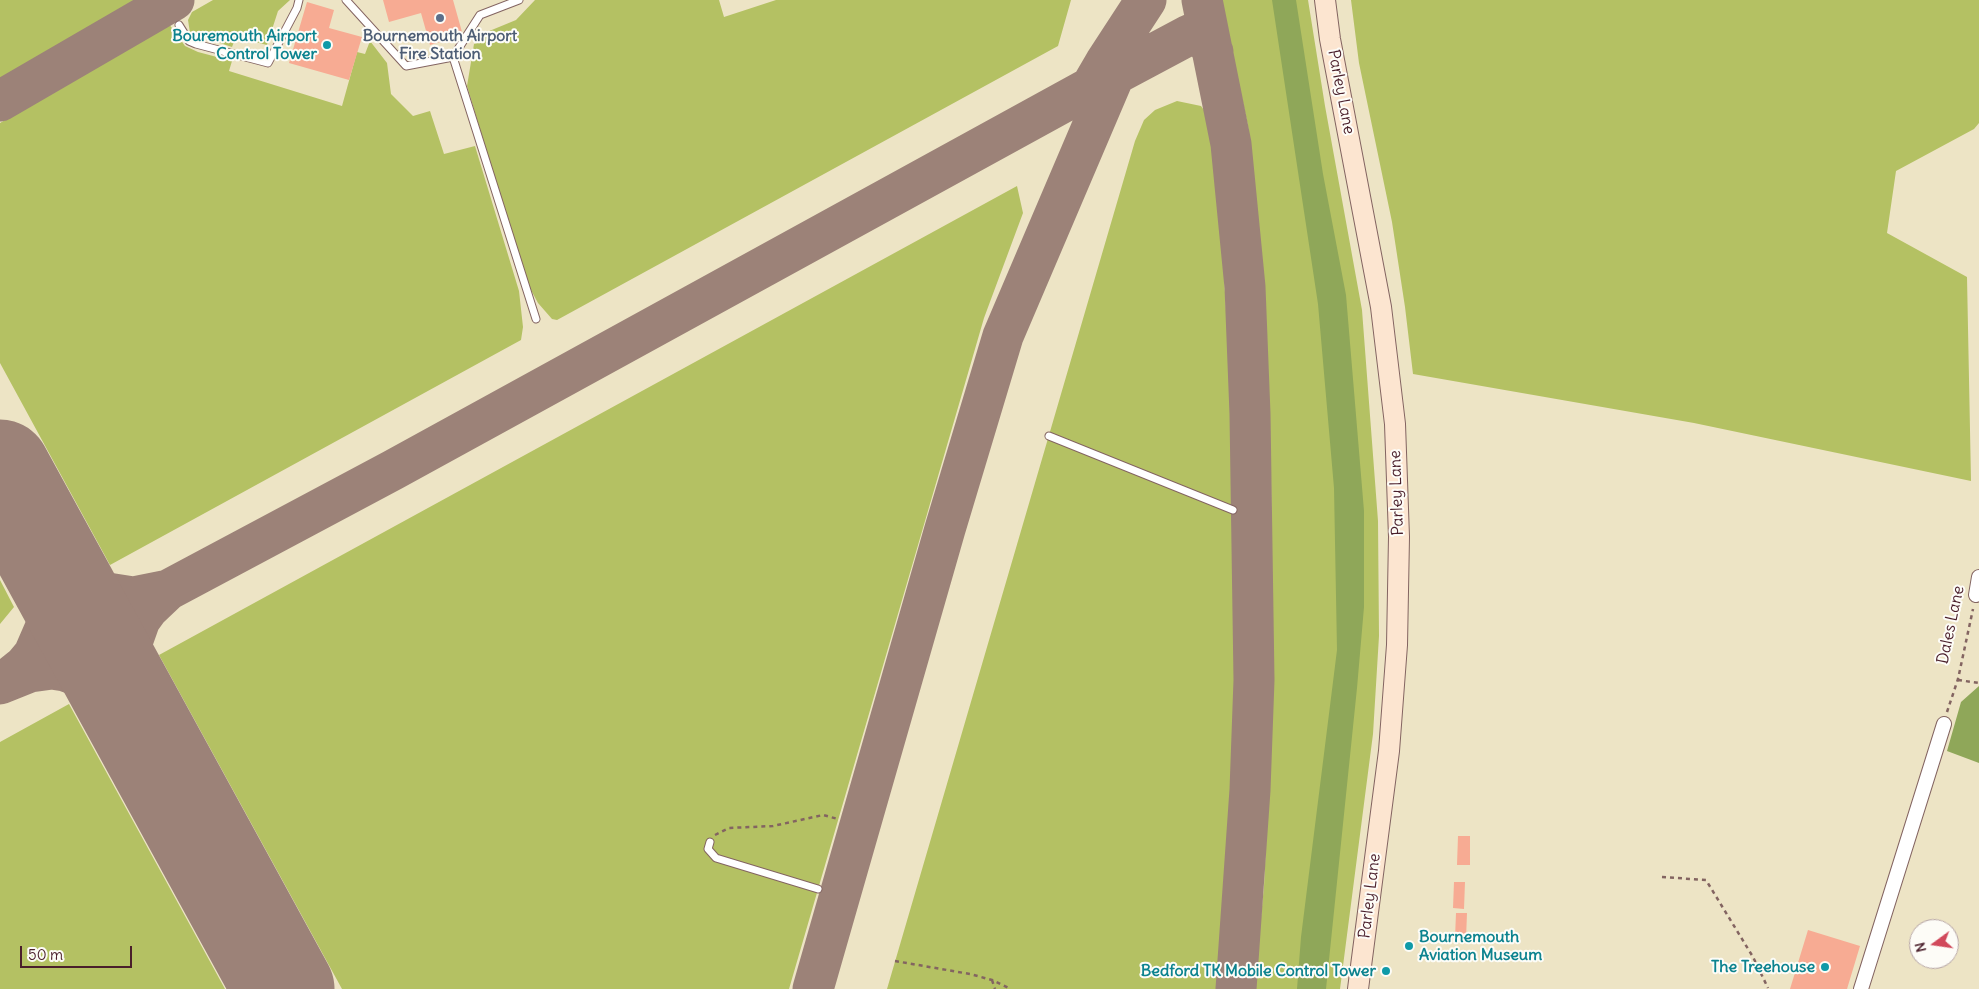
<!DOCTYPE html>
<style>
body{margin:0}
#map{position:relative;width:1979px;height:989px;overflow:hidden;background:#ede4c5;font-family:Delius,sans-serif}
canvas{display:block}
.north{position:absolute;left:1909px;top:919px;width:50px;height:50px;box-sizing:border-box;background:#fdfcf7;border:1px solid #b5a4a5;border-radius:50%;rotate:256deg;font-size:14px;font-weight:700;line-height:20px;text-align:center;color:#4a1f2b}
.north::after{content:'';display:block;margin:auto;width:18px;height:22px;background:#d1495b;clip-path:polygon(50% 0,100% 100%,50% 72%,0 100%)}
.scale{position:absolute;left:20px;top:946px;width:112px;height:22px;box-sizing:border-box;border:2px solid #4a1f2b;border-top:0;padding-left:6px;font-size:15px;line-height:18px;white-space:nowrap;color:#4a1f2b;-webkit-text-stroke:4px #fdfcf7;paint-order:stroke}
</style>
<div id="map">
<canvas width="1979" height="989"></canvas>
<div class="north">N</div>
<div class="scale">50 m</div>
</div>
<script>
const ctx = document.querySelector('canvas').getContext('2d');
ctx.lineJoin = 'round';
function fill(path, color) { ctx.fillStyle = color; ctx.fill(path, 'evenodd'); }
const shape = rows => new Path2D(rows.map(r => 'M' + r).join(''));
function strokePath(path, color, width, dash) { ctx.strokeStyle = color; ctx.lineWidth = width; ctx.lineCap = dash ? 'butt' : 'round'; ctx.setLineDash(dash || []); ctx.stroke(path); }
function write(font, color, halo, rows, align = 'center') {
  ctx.font = font + ' Delius,sans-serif'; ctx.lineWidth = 4; ctx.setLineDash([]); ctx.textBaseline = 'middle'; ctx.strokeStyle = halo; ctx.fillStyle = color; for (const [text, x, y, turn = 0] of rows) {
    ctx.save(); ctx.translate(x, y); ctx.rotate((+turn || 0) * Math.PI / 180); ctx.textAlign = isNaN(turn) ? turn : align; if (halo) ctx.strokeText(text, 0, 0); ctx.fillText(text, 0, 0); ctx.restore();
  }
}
fill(shape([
 [0,0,136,0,0,80],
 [213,0,290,0,278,11,267,45,236,37,232,47,190,33,188,20,192,12],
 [535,0,719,0,724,17,776,0,1071,0,1058,46,557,320,552,319,538,303,525,279,467,86,474,44,480,42,482,34,516,20],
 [1221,0,1308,0,1325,106,1362,310,1378,521,1379,636,1373,734,1340,989,1254,989,1264,886,1273,698,1271,477,1263,291,1248,126],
 [1351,0,1979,0,1979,123,1974,129,1896,171,1887,233,1967,277,1971,481,1694,423,1413,374,1405,307,1392,222,1359,63],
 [169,24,185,46,198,52,232,61,229,71,342,106,357,52,365,54,370,41,387,63,391,94,413,116,430,111,444,154,475,146,519,291,523,327,521,340,110,565,0,363,0,123],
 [1177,101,1201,106,1209,117,1221,220,1232,419,1235,706,1230,823,1216,989,887,989,1135,141,1144,120,1155,110],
 [1017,186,1023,213,984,318,789,989,342,989,159,655],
 [0,580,14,607,0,624],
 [69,704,225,989,0,989,0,742]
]), '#b4c163');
fill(shape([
 [1272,0,1296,0,1323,174,1346,295,1364,511,1364,607,1357,688,1326,989,1297,989,1301,937,1337,650,1334,488,1318,304],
 [1979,686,1979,763,1947,751,1961,702]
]), '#8fa759');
strokePath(shape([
 [1202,0,1231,144,1245,287,1250,414,1254,680,1250,790,1236,989],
 [1099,83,1189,35,1200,36,1208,43,1213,52],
 [0,101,174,0],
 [45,553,76,579,101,592,133,597,168,590,393,470,1091,87,1105,63,1146,0],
 [4,682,24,666,34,654,47,624,52,609,52,594,45,553],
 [0,684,30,672,52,669,65,671,100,684,113,693,134,714],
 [134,714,127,682,129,651,140,620,148,609,168,590],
 [813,989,945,529,1003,336,1119,64]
]), '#9c8278', 41);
strokePath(shape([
 [0,470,284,989]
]), '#9c8278', 101);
fill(shape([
 [383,0,453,0,462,32,460,36,430,45,421,13,389,22],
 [307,2,334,10,329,28,362,37,349,80,289,63],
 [1458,836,1470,836,1470,865,1457,865],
 [1454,882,1465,882,1464,909,1453,908],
 [1456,913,1467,913,1466,939,1455,938],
 [1808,930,1860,946,1847,989,1790,989]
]), '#f7ab93');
const service = shape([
 [346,0,406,66,453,57,480,15,519,0],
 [179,25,189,41,196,44,268,63,297,8,299,0],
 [453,57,536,319],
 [1049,436,1233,510],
 [710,842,708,849,716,858,818,889]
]);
const minor = shape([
 [1976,595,1979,577],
 [1861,989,1944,724]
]);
const secondary = shape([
 [1325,0,1330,39,1381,307,1395,424,1399,537,1397,645,1389,751,1358,989]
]);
strokePath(service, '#836461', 9);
strokePath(minor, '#836461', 16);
strokePath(secondary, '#836461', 22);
strokePath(shape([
 [1958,680,1979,683],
 [1947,712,1958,679,1973,609],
 [715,835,729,828,773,826,823,815,838,819],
 [1662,877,1706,880,1753,957,1768,988],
 [895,961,970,974,992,980,1011,989],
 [992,980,995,989]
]), '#836461', 2.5, [4, 4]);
strokePath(service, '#fff', 7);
strokePath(minor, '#fff', 14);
strokePath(secondary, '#fce5d0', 20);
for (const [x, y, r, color] of [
 [440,18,5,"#5c6f8a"],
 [327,45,5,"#0f9aa8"],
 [1409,946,5,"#0f9aa8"],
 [1825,967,5,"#0f9aa8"],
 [1386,971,5,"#0f9aa8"]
]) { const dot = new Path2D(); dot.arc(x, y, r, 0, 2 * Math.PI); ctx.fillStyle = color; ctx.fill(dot); strokePath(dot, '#fdfcf7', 2); }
write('bold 16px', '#0d838f', '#fdfcf7', [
 ["Bouremouth Airport",317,36],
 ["Control Tower",317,54],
 ["Bournemouth",1419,937,"left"],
 ["Aviation Museum",1419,955,"left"],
 ["The Treehouse",1815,967],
 ["Bedford TK Mobile Control Tower",1376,971]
], 'right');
write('bold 16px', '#4e5e75', '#fdfcf7', [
 ["Bournemouth Airport",440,36],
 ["Fire Station",440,54]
]);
write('16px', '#4a1f2b', '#fdfcf7', [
 ["Parley Lane",1341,92,79],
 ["Parley Lane",1397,493,-92],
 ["Dales Lane",1951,625,-78],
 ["Parley Lane",1370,896,-83]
]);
</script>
